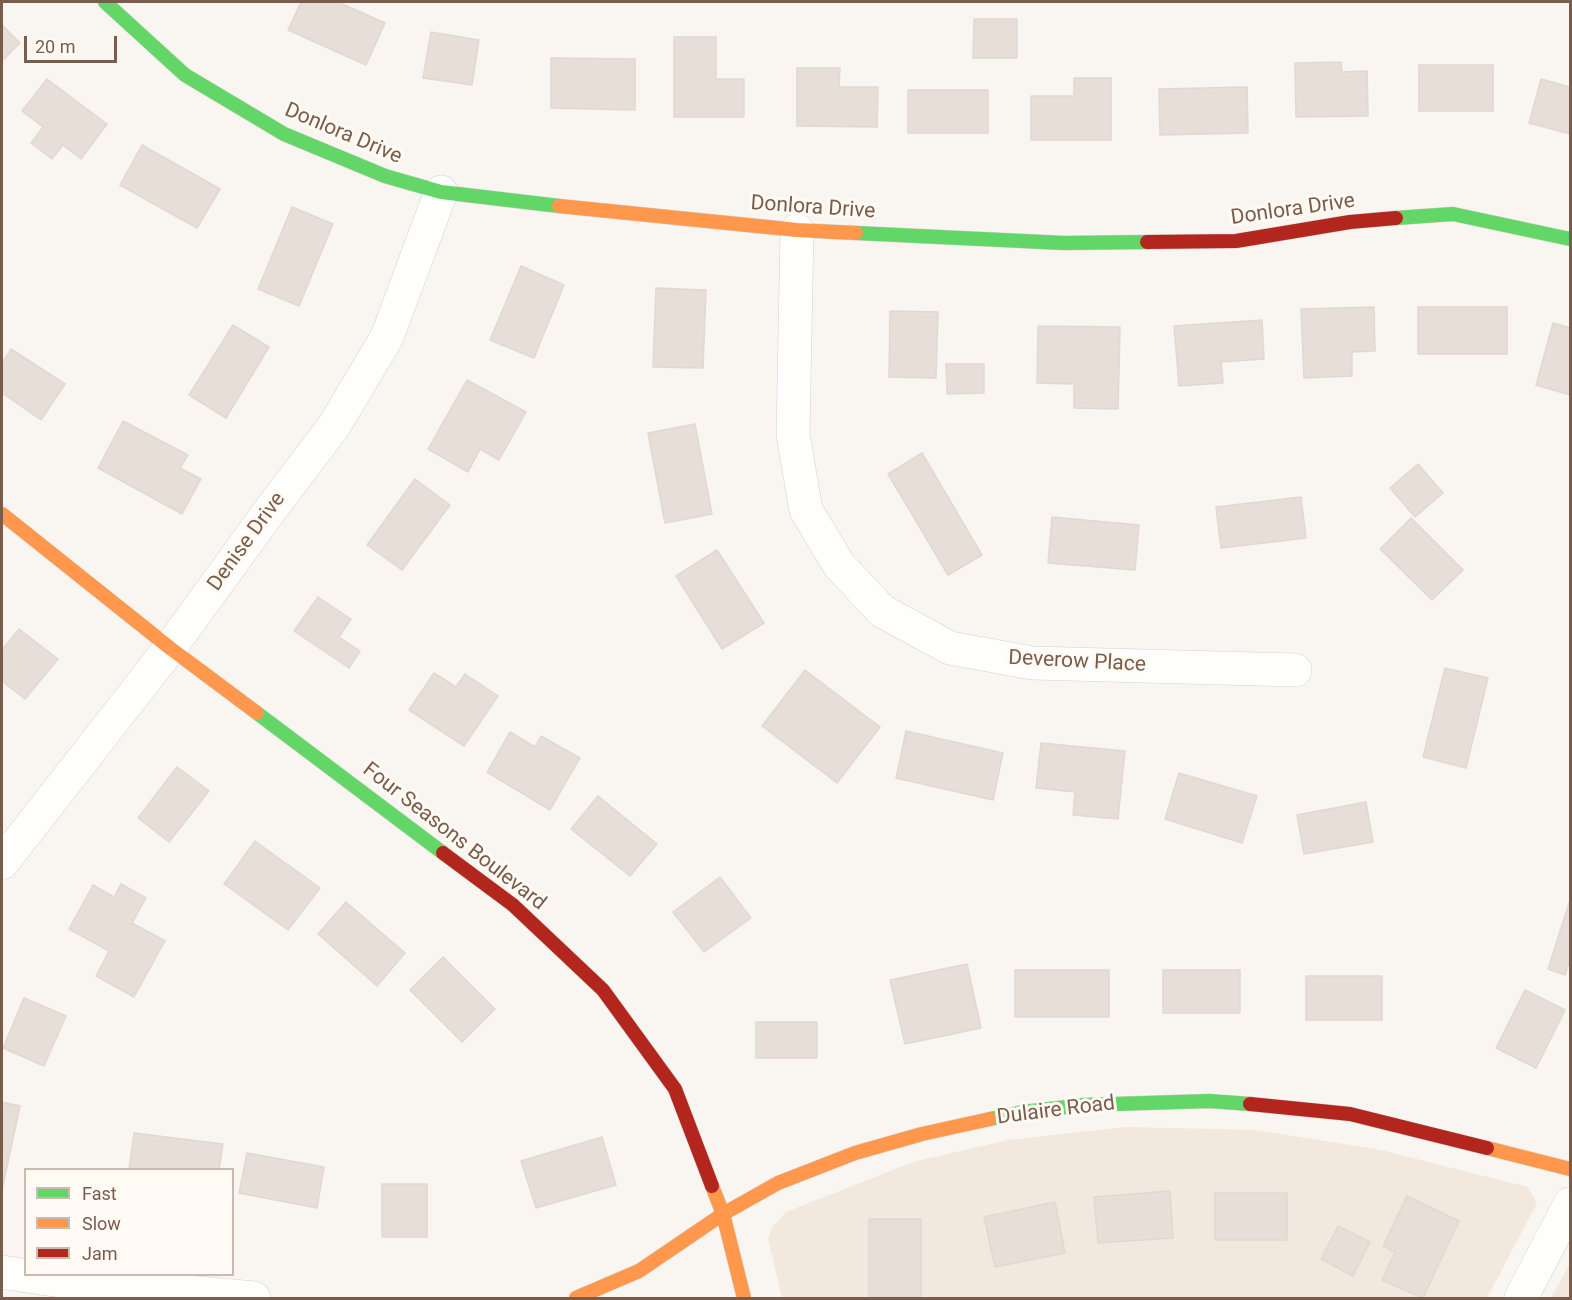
<!DOCTYPE html>
<style>
body{margin:0}
#map{position:relative;width:1572px;height:1300px;overflow:hidden;background:#f9f5f0;font-family:Roboto,sans-serif}
canvas{display:block}
.frame{position:absolute;inset:0;border:3px solid #7a5c4d;pointer-events:none}
.legend{position:absolute;left:24px;top:1168px;width:210px;height:108px;box-sizing:border-box;background:#fffaf3;border:2px solid #cabbb1;margin:0;padding:8px 10px;list-style:none;font-size:18px;color:#7a5c4d}
.legend li{display:flex;align-items:center;gap:12px;height:30px}
.legend b{width:30px;border:2px solid #cabbb1}
.scale{position:absolute;left:24px;top:36px;width:93px;height:27px;box-sizing:border-box;border:3px solid #7a5c4d;border-top:0;padding-left:8px;font-size:18px;line-height:21px;white-space:nowrap;color:#7a5c4d;-webkit-text-stroke:4px #fffaf3;paint-order:stroke}
</style>
<div id="map">
<canvas width="1572" height="1300"></canvas>
<div class="frame"></div>
<ul class="legend">
<li><b style="height:8px;background:#63d668"></b>Fast</li>
<li><b style="height:8px;background:#ff974d"></b>Slow</li>
<li><b style="height:8px;background:#b3261e"></b>Jam</li>
</ul>
<div class="scale">20 m</div>
</div>
<script>
const ctx = document.querySelector('canvas').getContext('2d');
ctx.lineJoin = 'round';
function fill(path, color) { ctx.fillStyle = color; ctx.fill(path, 'evenodd'); }
const shape = rows => new Path2D(rows.map(r => 'M' + r).join(''));
function strokePath(path, color, width, dash) { ctx.strokeStyle = color; ctx.lineWidth = width; ctx.lineCap = dash ? 'butt' : 'round'; ctx.setLineDash(dash || []); ctx.stroke(path); }
function write(font, color, halo, rows, align = 'center') {
  ctx.font = font + ' Roboto,sans-serif'; ctx.lineWidth = 6; ctx.setLineDash([]); ctx.textBaseline = 'middle'; ctx.strokeStyle = halo; ctx.fillStyle = color; for (const [text, x, y, turn = 0] of rows) {
    ctx.save(); ctx.translate(x, y); ctx.rotate((+turn || 0) * Math.PI / 180); ctx.textAlign = isNaN(turn) ? turn : align; if (halo) ctx.strokeText(text, 0, 0); ctx.fillText(text, 0, 0); ctx.restore();
  }
}
fill(shape([
 [1126,1127,1256,1130,1381,1150,1528,1187,1537,1203,1487,1298,782,1298,768,1238,773,1226,786,1212,913,1162,1008,1140],
 [1570,1263,1570,1298,1551,1298]
]), '#f2e8de');
const building = shape([
 [301,2,338,2,385,23,366,65,288,30,301,2],
 [974,19,1017,19,1017,58,973,58,974,19],
 [2,25,20,43,2,61,2,25],
 [431,32,479,40,472,85,423,78,431,32],
 [674,37,716,37,716,79,744,79,744,117,674,117,674,37],
 [551,58,635,59,635,110,551,108,551,58],
 [1341,62,1342,72,1367,71,1368,116,1296,117,1295,63,1341,62],
 [1419,65,1493,65,1493,111,1419,111,1419,65],
 [797,68,840,68,839,87,878,87,877,127,797,126,797,68],
 [1074,78,1111,78,1111,140,1031,140,1031,96,1074,96,1074,78],
 [47,79,107,124,81,159,63,145,52,159,31,143,43,127,22,111,47,79],
 [1541,79,1570,87,1570,134,1529,123,1541,79],
 [1247,87,1248,133,1160,135,1159,89,1247,87],
 [908,90,988,90,988,133,908,133,908,90],
 [142,145,220,189,197,228,120,185,142,145],
 [292,207,333,224,299,306,258,289,292,207],
 [521,266,564,285,534,358,490,340,521,266],
 [656,288,706,290,703,368,653,367,656,288],
 [1374,307,1375,351,1352,352,1352,376,1304,378,1301,309,1374,307],
 [1418,307,1507,307,1507,354,1418,354,1418,307],
 [890,311,938,312,936,378,889,377,890,311],
 [1262,320,1264,359,1221,362,1223,383,1179,386,1174,326,1262,320],
 [1553,323,1570,328,1570,395,1536,385,1553,323],
 [233,325,269,347,226,418,189,395,233,325],
 [1038,326,1120,327,1118,409,1074,408,1074,384,1037,383,1038,326],
 [11,349,65,384,41,420,2,393,2,363,11,349],
 [946,364,984,364,984,393,947,394,946,364],
 [467,380,526,412,499,460,480,449,468,472,428,449,467,380],
 [123,421,188,455,180,468,201,479,182,514,98,468,123,421],
 [695,424,712,514,665,523,648,433,695,424],
 [922,453,982,555,948,575,888,474,922,453],
 [1418,464,1443,493,1415,517,1390,488,1418,464],
 [415,479,450,505,402,570,367,545,415,479],
 [1301,497,1306,538,1221,548,1216,507,1301,497],
 [1052,517,1139,525,1135,570,1048,563,1052,517],
 [1411,518,1463,570,1432,600,1380,549,1411,518],
 [717,550,764,623,722,649,676,576,717,550],
 [318,597,351,619,339,637,360,651,349,668,294,631,318,597],
 [19,629,58,659,25,699,2,681,2,650,19,629],
 [1445,668,1488,678,1466,768,1423,757,1445,668],
 [805,670,880,727,837,783,762,726,805,670],
 [434,673,456,687,465,674,498,696,464,746,409,710,434,673],
 [906,731,1003,753,993,800,896,778,906,731],
 [510,732,535,747,541,736,580,758,550,810,487,772,510,732],
 [1041,743,1125,751,1118,819,1073,815,1075,792,1036,788,1041,743],
 [177,767,209,791,169,842,138,818,177,767],
 [1179,773,1257,796,1242,843,1165,819,1179,773],
 [598,796,657,844,630,876,571,829,598,796],
 [1366,802,1373,842,1304,854,1297,815,1366,802],
 [255,841,320,888,288,930,224,884,255,841],
 [720,877,751,918,704,952,673,912,720,877],
 [121,884,146,898,132,923,165,941,134,997,96,976,109,951,69,929,93,885,114,897,121,884],
 [1570,900,1570,960,1565,975,1548,969,1570,900],
 [346,902,405,953,377,986,318,934,346,902],
 [443,957,495,1009,462,1042,410,990,443,957],
 [967,964,981,1028,905,1044,890,980,967,964],
 [1015,970,1109,970,1109,1017,1015,1017,1015,970],
 [1163,970,1240,970,1240,1013,1163,1013,1163,970],
 [1306,976,1382,976,1382,1020,1306,1020,1306,976],
 [1525,990,1565,1010,1536,1068,1496,1048,1525,990],
 [24,998,66,1016,44,1066,3,1048,24,998],
 [756,1022,817,1022,817,1058,756,1058,756,1022],
 [2,1102,20,1106,2,1190,2,1102],
 [134,1133,223,1144,219,1170,129,1170,134,1133],
 [602,1137,616,1185,536,1208,521,1161,602,1137],
 [247,1153,324,1167,317,1208,239,1193,247,1153],
 [382,1184,427,1184,427,1237,382,1237,382,1184],
 [1170,1191,1173,1238,1098,1243,1094,1197,1170,1191],
 [1215,1193,1287,1193,1287,1240,1215,1240,1215,1193],
 [1407,1196,1459,1221,1423,1298,1382,1280,1395,1252,1383,1246,1407,1196],
 [1055,1202,1065,1253,995,1267,984,1217,1055,1202],
 [869,1219,921,1219,921,1297,869,1297,869,1219],
 [1338,1226,1370,1242,1353,1276,1321,1259,1338,1226]
]);
fill(building, '#e6ded7');
strokePath(building, '#e2d8d2', 1.5);
const street = shape([
 [797,230,793,435,806,510,839,565,882,611,950,648,1032,663,1295,670],
 [2,863,170,648,271,509,334,426,387,337,441,192],
 [2,1272,54,1280,254,1298],
 [1521,1298,1570,1204]
]);
const fast = shape([
 [105,2,185,75,284,134,385,176,441,192,559,206],
 [1396,218,1453,214,1570,239],
 [856,233,1064,243,1147,242],
 [257,713,443,853],
 [990,1119,1023,1112,1084,1105,1209,1101,1250,1104]
]);
const slow = shape([
 [559,206,797,230,856,233],
 [2,514,170,648,257,713],
 [1487,1148,1570,1169],
 [712,1186,723,1214,744,1298],
 [576,1298,639,1271,723,1214,778,1183,855,1153,922,1134,990,1119]
]);
const jam = shape([
 [1147,242,1236,241,1350,222,1396,218],
 [443,853,513,905,603,990,675,1089,712,1186],
 [1250,1104,1350,1114,1487,1148]
]);
strokePath(street, '#d7d1cb', 34);
strokePath(fast, '#d9d2cb', 15);
strokePath(slow, '#d9d2cb', 15);
strokePath(jam, '#d9d2cb', 15);
strokePath(street, '#fefefd', 33);
strokePath(fast, '#63d668', 14);
strokePath(slow, '#ff974d', 14);
strokePath(jam, '#b3261e', 14);
write('21px', '#7a5c4d', '#fffaf3', [
 ["Donlora Drive",343,134,23],
 ["Donlora Drive",813,208,4],
 ["Donlora Drive",1293,210,-8],
 ["Denise Drive",247,542,-54],
 ["Deverow Place",1077,662,3],
 ["Four Seasons Boulevard",454,837,38],
 ["Dulaire Road",1056,1111,-7]
]);
</script>
